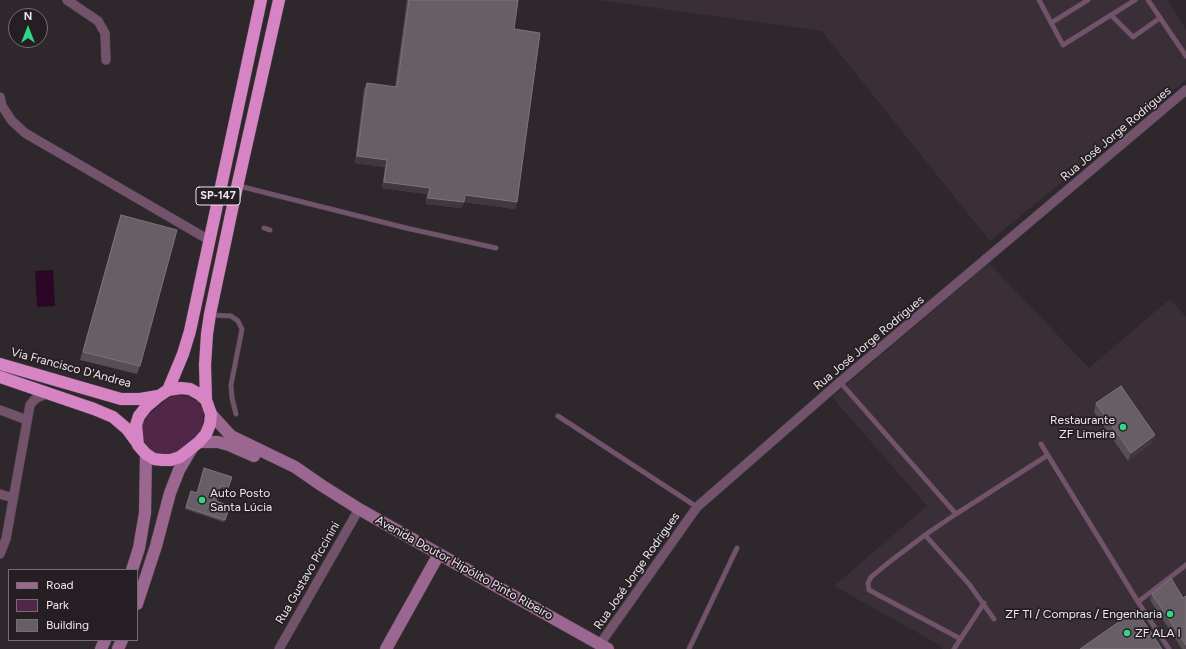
<!DOCTYPE html>
<meta charset="utf-8">
<style>
body{margin:0}
#map{position:relative;width:1186px;height:649px;overflow:hidden;background:#2e282d;font-family:Figtree,sans-serif}
canvas{display:block}
.legend{position:absolute;left:8px;top:569px;width:130px;height:72px;box-sizing:border-box;background:#251e23;border:1px solid #756f73;margin:0;padding:5px 7px;list-style:none;font-size:12px;color:#ede8eb}
.legend li{display:flex;align-items:center;gap:8px;height:20px}
.legend b{width:20px;border:1px solid #756f73}
.north{position:absolute;left:8px;top:8px;width:40px;height:40px;box-sizing:border-box;background:#251e23;border:1px solid #756f73;border-radius:50%;rotate:0deg;font-size:11px;font-weight:700;line-height:16px;text-align:center;color:#ede8eb}
.north::after{content:'';display:block;margin:auto;width:14px;height:18px;background:#2fd883;clip-path:polygon(50% 0,100% 100%,50% 72%,0 100%)}
</style>
<div id="map">
<canvas width="1186" height="649"></canvas>
<ul class="legend">
<li><b style="height:5px;background:#9b668f"></b>Road</li>
<li><b style="height:11px;background:#512648"></b>Park</li>
<li><b style="height:11px;background:#675f65"></b>Building</li>
</ul>
<div class="north">N</div>
</div>
<script>
const ctx = document.querySelector('canvas').getContext('2d');
ctx.lineJoin = 'round';
function fill(path, color) { ctx.fillStyle = color; ctx.fill(path, 'evenodd'); }
const shape = rows => new Path2D(rows.map(r => 'M' + r).join(''));
function strokePath(path, color, width, dash) { ctx.strokeStyle = color; ctx.lineWidth = width; ctx.lineCap = dash ? 'butt' : 'round'; ctx.setLineDash(dash || []); ctx.stroke(path); }
function write(font, color, halo, rows, align = 'center') {
  ctx.font = font + ' Figtree,sans-serif'; ctx.lineWidth = 3.5; ctx.setLineDash([]); ctx.textBaseline = 'middle'; ctx.strokeStyle = halo; ctx.fillStyle = color; for (const [text, x, y, turn = 0] of rows) {
    ctx.save(); ctx.translate(x, y); ctx.rotate((+turn || 0) * Math.PI / 180); ctx.textAlign = isNaN(turn) ? turn : align; if (halo) ctx.strokeText(text, 0, 0); ctx.fillText(text, 0, 0); ctx.restore();
  }
}
fill(shape([
 [598,0,1168,0,1186,30,1186,80,990,241,822,31],
 [989,263,1089,368,1170,299,1186,317,1186,649,942,649,943,647,834,586,927,506,832,397]
]), '#3a2e37');
fill(shape([
 [178,395,189,397,198,402,203,411,203,422,200,432,179,450,169,454,158,453,150,449,145,442,141,433,142,425,147,416,170,397]
]), '#512648');
fill(shape([
 [53,270,55,306,37,307,35,271]
]), '#2c0626');
const lane = shape([
 [1039,0,1063,45,1135,0],
 [1148,0,1186,56],
 [1111,15,1133,37,1160,18],
 [1051,23,1088,0],
 [239,186,406,228,496,248],
 [264,228,270,230],
 [211,315,231,316,238,321,242,329,231,385,232,398,236,414],
 [840,382,956,514,1048,455],
 [558,416,697,507],
 [1041,444,1138,602,1169,649],
 [956,514,925,535,888,563,871,577,868,583,869,590,959,638],
 [925,535,969,584,994,619],
 [1138,602,1186,565],
 [689,649,737,548],
 [954,649,984,603]
]);
const street = shape([
 [67,0,98,21,105,33,106,60],
 [0,97,2,106,12,121,25,133,209,240],
 [0,410,27,420],
 [0,494,13,498],
 [0,554,6,539,30,405,35,399,48,393],
 [600,644,697,507,840,382,1186,90],
 [279,649,359,509]
]);
const secondary = shape([
 [211,414,231,436,295,467,321,485,359,509,608,649],
 [199,442,218,442,229,445,254,456],
 [132,570,139,548,145,513,146,454],
 [137,604,156,546,170,493,179,470,192,448],
 [101,649,105,640],
 [118,649,122,640],
 [386,649,439,554]
]);
const highway = shape([
 [0,364,121,399,140,399,158,396],
 [0,377,94,409,113,417,127,429,138,444],
 [181,388,190,389,199,394,206,400,211,414,210,424,206,434,199,442,180,457,171,460,162,460,154,459,146,454,138,445,136,425,139,416,146,407,159,396,168,390,181,388],
 [168,390,183,354,190,331,261,0],
 [206,400,205,365,207,334,210,314,233,205,279,0]
]);
strokePath(lane, '#494348', 5.5);
strokePath(street, '#494348', 10);
strokePath(secondary, '#494348', 13);
strokePath(highway, '#494348', 13);
strokePath(lane, '#73526b', 4.5);
strokePath(street, '#73526b', 9);
strokePath(secondary, '#9b668f', 12);
strokePath(highway, '#d784c5', 12);
fill(shape([
 [407,0,518,0,514,29,517,202,515,209,464,202,461,208,426,204,427,194,382,188,385,167,355,163,364,89,367,83,395,87],
 [121,215,140,366,137,374,80,360,118,223],
 [1096,403,1152,443,1128,461,1094,412],
 [232,477,228,490,220,488,216,501,230,506,224,522,185,509,191,491,197,493],
 [1152,594,1183,598,1186,596,1186,649,1182,649,1150,600]
]), '#564f54');
fill(shape([
 [357,156,387,160,385,167,355,163],
 [384,182,430,188,427,194,382,188],
 [465,195,517,202,515,209,462,202],
 [428,198,464,202,461,208,426,204],
 [1155,435,1152,443,1128,461,1131,453]
]), '#3f383e');
const building = shape([
 [409,0,518,0,514,29,540,33,517,202,465,195,464,202,428,198,430,188,384,182,387,160,357,156,367,83,397,87,409,0],
 [121,215,177,230,140,366,83,352,121,215],
 [1121,386,1155,435,1131,453,1096,403,1121,386],
 [204,468,232,477,228,488,221,485,216,501,230,506,225,520,186,507,191,491,197,493,204,468],
 [1171,578,1183,598,1186,596,1186,645,1152,594,1171,578],
 [1136,610,1162,649,1080,649,1136,610]
]);
fill(building, '#675f65');
strokePath(building, '#7c747a', 1);
for (const [x, y, r, color] of [
 [1123,427,4,"#2fd883"],
 [202,500,4,"#2fd883"],
 [1170,614,4,"#2fd883"],
 [1127,633,4,"#2fd883"]
]) { const dot = new Path2D(); dot.arc(x, y, r, 0, 2 * Math.PI); ctx.fillStyle = color; ctx.fill(dot); strokePath(dot, '#251e23', 1.5); }
for (const [x, y, w] of [
 [218,196,44]
]) { const box = new Path2D(); box.roundRect(x - w / 2, y - 9, w, 18, 3); ctx.fillStyle = '#251e23'; ctx.fill(box); strokePath(box, '#ede8eb', 1); }
write('bold 11px', '#ede8eb', null, [
 ["SP-147",218,196]
]);
write('12px', '#ede8eb', '#251e23', [
 ["Rua José Jorge Rodrigues",1116,134,-40],
 ["Rua José Jorge Rodrigues",869,343,-40],
 ["Via Francisco D'Andrea",71,368,15],
 ["Avenida Doutor Hipólito Pinto Ribeiro",464,568,29],
 ["Rua José Jorge Rodrigues",637,571,-55],
 ["Rua Gustavo Piccinini",308,573,-60]
]);
write('12px', '#ede8eb', '#251e23', [
 ["Restaurante",1115,420],
 ["ZF Limeira",1115,434],
 ["Auto Posto",210,493,"left"],
 ["Santa Lúcia",210,507,"left"],
 ["ZF TI / Compras / Engenharia",1162,614],
 ["ZF ALA I",1135,633,"left"]
], 'right');
</script>
